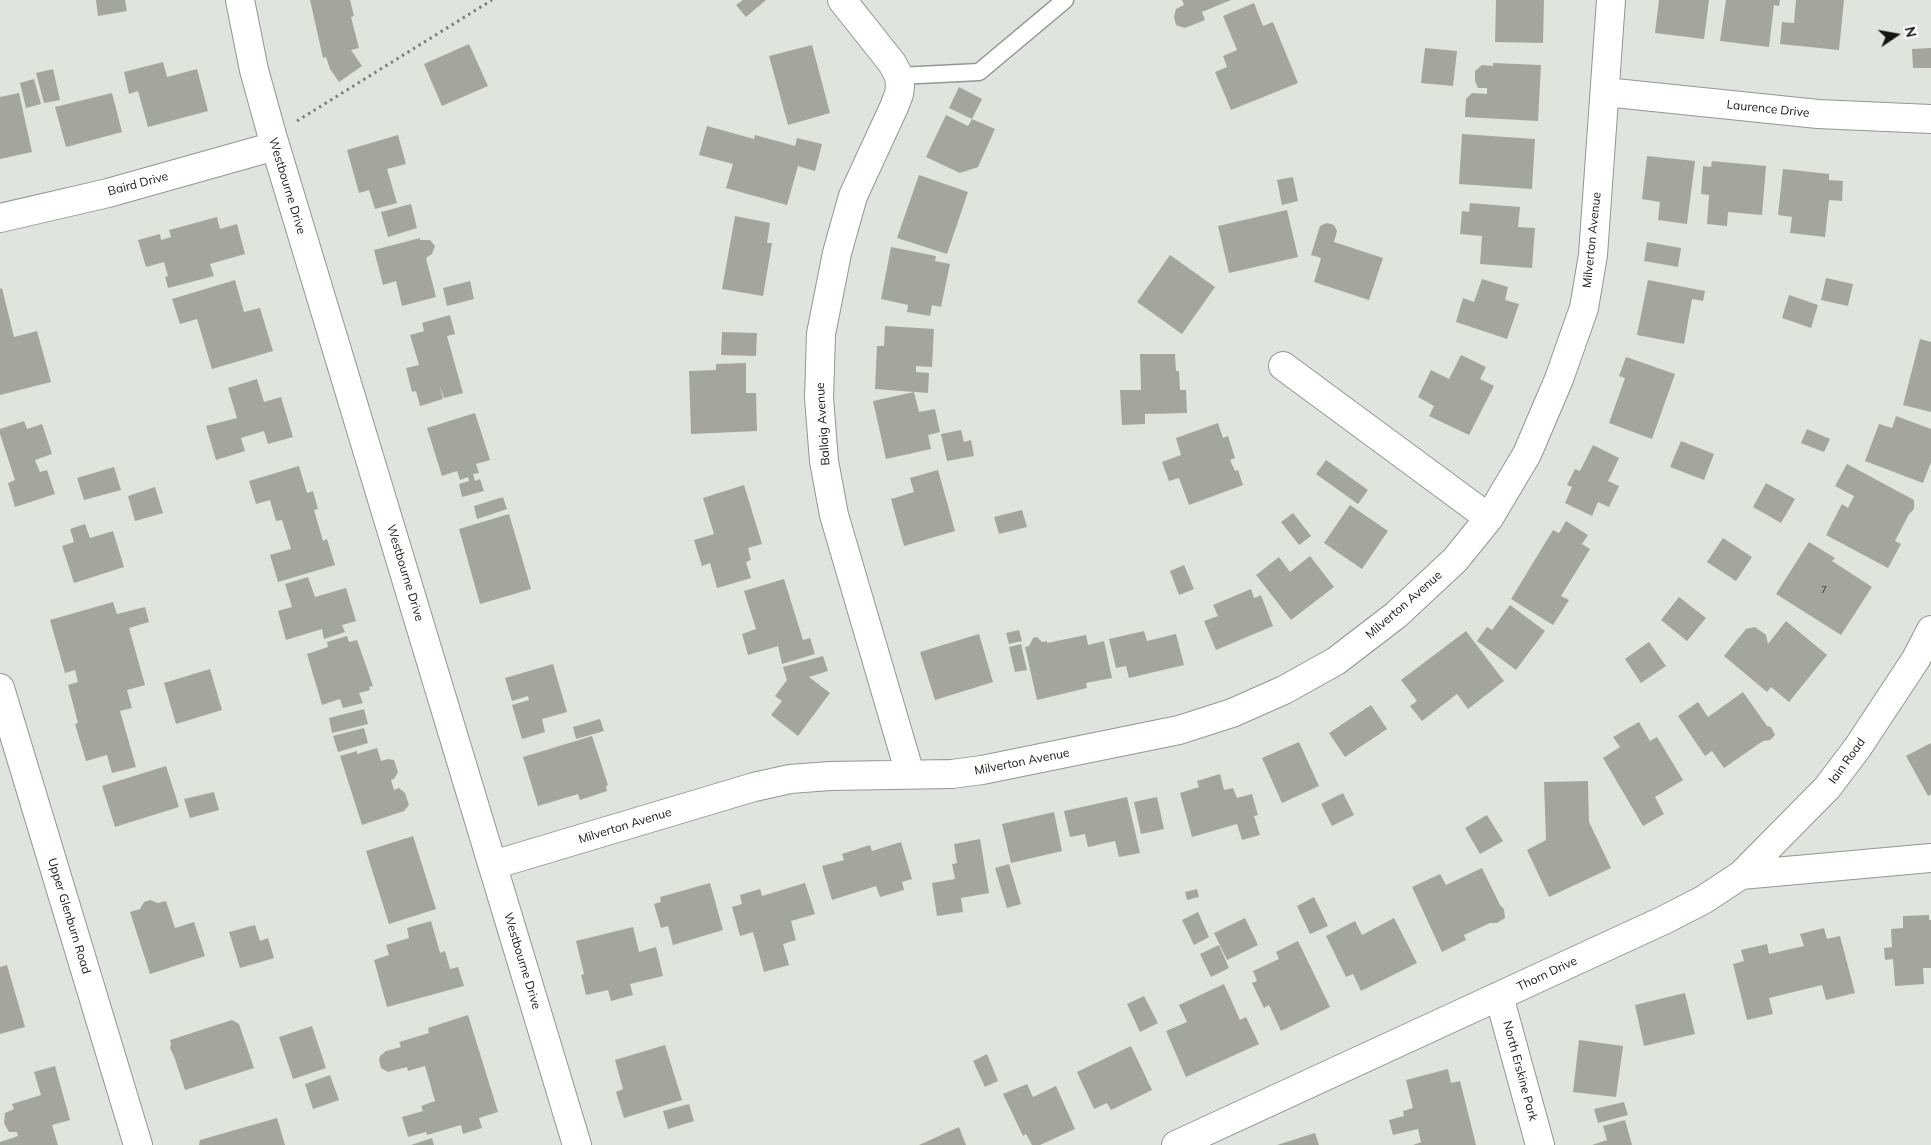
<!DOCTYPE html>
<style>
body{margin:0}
#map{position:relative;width:1931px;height:1145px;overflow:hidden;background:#e0e4df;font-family:Mulish,sans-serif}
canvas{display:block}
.north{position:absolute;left:1871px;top:10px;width:50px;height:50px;-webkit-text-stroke:4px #fff;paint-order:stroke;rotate:78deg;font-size:14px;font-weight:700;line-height:20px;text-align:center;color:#151614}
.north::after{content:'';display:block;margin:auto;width:18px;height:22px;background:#151614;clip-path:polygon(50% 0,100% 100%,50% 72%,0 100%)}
</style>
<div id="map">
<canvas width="1931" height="1145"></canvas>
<div class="north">N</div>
</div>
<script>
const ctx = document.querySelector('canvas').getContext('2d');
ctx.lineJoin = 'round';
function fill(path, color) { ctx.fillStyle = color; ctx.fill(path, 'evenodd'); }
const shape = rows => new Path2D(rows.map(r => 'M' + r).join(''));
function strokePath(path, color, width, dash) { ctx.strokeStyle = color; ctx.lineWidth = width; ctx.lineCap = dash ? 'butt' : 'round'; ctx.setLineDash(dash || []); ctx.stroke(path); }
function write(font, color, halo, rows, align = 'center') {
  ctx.font = font + ' Mulish,sans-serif'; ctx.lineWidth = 4.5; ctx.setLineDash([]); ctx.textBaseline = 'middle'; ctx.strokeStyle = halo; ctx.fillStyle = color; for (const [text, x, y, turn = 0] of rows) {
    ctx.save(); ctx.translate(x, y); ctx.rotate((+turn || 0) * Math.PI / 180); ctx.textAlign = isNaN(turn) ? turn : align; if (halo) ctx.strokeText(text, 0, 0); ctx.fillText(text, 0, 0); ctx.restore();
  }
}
fill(shape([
 [96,0,125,0,127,11,98,16],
 [310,0,350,0,354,16,351,17,359,48,351,50,362,66,339,82,330,69,326,57,323,58],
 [743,0,766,0,746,17,736,5],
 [1182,0,1231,0,1202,12,1205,20,1185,28,1176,25,1174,17,1176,9,1184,5],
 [1496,0,1544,0,1543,43,1495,42],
 [1659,0,1709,0,1704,39,1655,33],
 [1726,0,1780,0,1779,6,1774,5,1769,47,1720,41],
 [1796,0,1844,0,1839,50,1780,44,1782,22,1794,23],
 [1254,3,1263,26,1273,22,1298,83,1231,110,1215,72,1227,67,1223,56,1237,50,1223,16],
 [469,44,488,86,442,106,424,64],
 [812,45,830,113,788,125,769,56],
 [1425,48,1457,51,1453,86,1421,83],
 [1931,48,1931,68,1913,68,1912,49],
 [163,62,167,77,197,69,208,111,148,127,138,91,129,94,124,72],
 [1493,63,1541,65,1538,121,1465,117,1466,99,1472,93,1487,94,1487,88,1478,88,1475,81,1475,71,1482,65,1493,66],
 [53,69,60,100,44,103,36,73],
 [34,79,41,104,26,108,20,83],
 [959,87,982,99,972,119,949,108],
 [19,93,32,152,0,159,0,97],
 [112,93,122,132,66,147,55,107],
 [946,115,968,126,972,119,995,129,978,167,960,173,926,157],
 [707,126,754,139,755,135,795,146,797,138,822,144,815,171,798,166,787,205,726,188,733,164,699,155],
 [1462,134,1535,139,1532,189,1459,184],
 [398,135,406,164,387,169,397,203,375,209,369,190,359,193,347,150],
 [1647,156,1695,161,1687,224,1658,220,1660,202,1642,199],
 [1712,161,1766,166,1762,215,1728,212,1727,226,1707,224,1709,195,1701,194,1703,166,1711,167],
 [1783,169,1829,174,1829,180,1843,181,1842,201,1829,200,1825,237,1790,233,1792,217,1778,215],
 [919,175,968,192,947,254,897,238],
 [1293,177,1298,201,1282,205,1277,180],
 [1470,203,1520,207,1518,227,1535,228,1532,268,1480,264,1482,236,1460,234,1462,211,1469,212],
 [411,204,417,228,388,237,381,212],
 [1287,210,1298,257,1229,273,1218,226],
 [735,216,770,223,767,243,772,243,763,296,722,289],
 [217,217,220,229,237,224,245,254,210,264,214,276,168,288,165,277,168,276,164,262,146,267,138,240,160,234,161,240,171,237,169,230],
 [1327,223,1334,225,1337,231,1334,242,1383,258,1369,300,1314,282,1321,258,1311,255,1320,226],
 [420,238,420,240,430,240,435,246,432,254,426,258,436,297,402,306,396,281,383,285,374,250],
 [1647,242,1681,248,1678,267,1644,261],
 [891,247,936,256,935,261,950,264,941,307,932,305,930,316,907,312,908,305,881,299],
 [1170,255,1215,287,1182,334,1137,302],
 [1826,278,1853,284,1848,306,1821,300],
 [1482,279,1508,287,1505,300,1519,304,1507,339,1456,322,1463,298,1474,302],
 [235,280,244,312,260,308,273,351,212,369,197,319,180,324,172,299],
 [1648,280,1705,291,1703,301,1692,299,1684,344,1637,335],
 [470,281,474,299,447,306,443,288],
 [2,288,14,337,37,331,51,382,0,395,0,289],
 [1789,295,1818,305,1811,328,1782,318],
 [450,315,455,334,447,336,463,393,444,398,440,387,443,399,420,406,416,391,412,392,406,368,419,365,410,335,424,331,422,323],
 [885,326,934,329,932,367,916,366,916,372,929,373,928,393,875,389,877,346,884,346],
 [722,332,757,333,756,356,721,355],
 [1920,339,1931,342,1931,412,1903,405],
 [1140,354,1175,354,1176,371,1179,371,1180,390,1186,390,1187,413,1145,414,1145,424,1122,425,1120,390,1141,390],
 [1461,355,1486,367,1480,379,1494,386,1469,435,1429,416,1434,406,1418,397,1431,370,1449,379],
 [1626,357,1675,374,1652,439,1609,423,1625,378,1619,376],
 [746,363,746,393,756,393,757,431,691,434,689,371,716,370,716,364],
 [257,379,264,402,281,397,293,437,268,444,264,431,241,438,245,451,216,460,206,426,237,418,228,388],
 [914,392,919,412,935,409,940,432,928,435,931,449,886,459,873,401],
 [475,413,490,460,476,464,479,473,473,474,475,481,480,479,484,491,462,497,459,484,469,481,468,477,460,480,457,471,442,476,427,428],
 [1896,416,1931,429,1931,462,1923,483,1865,461,1879,424,1892,428],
 [24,421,27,429,42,424,52,454,35,460,40,472,47,470,55,494,15,507,8,483,15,480,0,434,0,429],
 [1218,423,1223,438,1228,436,1235,458,1230,460,1235,471,1238,470,1243,485,1189,505,1179,478,1169,481,1162,462,1181,455,1176,438],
 [1807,429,1830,439,1824,452,1801,443],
 [961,430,964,442,971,440,974,456,947,461,941,434],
 [1681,441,1714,454,1704,480,1670,467],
 [1593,445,1619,458,1608,481,1619,486,1609,507,1598,502,1592,516,1565,503,1572,487,1567,485,1575,469,1580,471],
 [1326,460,1368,490,1358,504,1316,474],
 [1847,464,1914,500,1914,509,1909,514,1895,541,1901,544,1888,568,1826,535,1842,504,1848,508,1854,496,1835,486],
 [299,466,307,493,313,491,318,509,314,510,323,541,327,539,335,565,278,582,270,555,291,549,282,520,276,521,270,500,256,504,249,481],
 [114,467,121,490,84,500,77,478],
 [938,470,955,531,904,546,891,499,914,492,910,478],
 [1766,483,1795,499,1781,523,1753,507],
 [744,485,762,544,748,548,751,560,746,562,751,578,717,588,710,563,702,566,694,540,714,534,703,498],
 [155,487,163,513,135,521,128,496],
 [503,497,507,509,477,519,474,506],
 [1350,505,1388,531,1362,569,1324,543],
 [1022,510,1027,527,999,534,994,517],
 [1293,513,1311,536,1299,545,1281,522],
 [509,514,531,589,480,604,459,529],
 [1566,521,1588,535,1582,544,1590,549,1561,596,1569,600,1553,625,1511,599,1553,530,1559,533],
 [85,524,90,538,113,531,124,567,74,583,62,546,74,542,70,529],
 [1723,538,1752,557,1736,581,1707,562],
 [1809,542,1835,558,1832,561,1872,587,1841,635,1776,594],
 [1310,556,1334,587,1291,620,1256,575,1279,557,1290,572],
 [1184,565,1194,589,1179,595,1170,571],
 [308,577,315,597,346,588,356,621,342,625,345,632,324,639,322,629,286,640,278,611,292,607,285,584],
 [784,579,803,640,810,638,815,654,782,664,778,646,748,655,742,634,756,629,744,591],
 [1251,589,1254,598,1261,595,1273,626,1216,650,1204,621,1218,616,1213,605],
 [1679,597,1706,618,1687,641,1661,620],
 [113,602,117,614,145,607,149,622,129,628,145,685,127,690,132,708,120,711,136,767,112,773,107,755,86,761,75,724,78,723,68,685,78,682,75,670,65,673,50,620],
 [1510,605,1545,631,1516,670,1477,641,1487,627,1492,630],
 [1786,621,1827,655,1789,702,1771,687,1767,692,1724,656,1746,629,1755,627,1766,635,1768,644],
 [1019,630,1022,641,1009,644,1006,633],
 [1144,631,1147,641,1176,634,1184,665,1129,678,1126,666,1116,668,1109,639],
 [1466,631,1504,681,1468,709,1457,694,1422,721,1410,706,1417,701,1401,680],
 [979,634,993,682,935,700,920,652],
 [1086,635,1088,645,1104,641,1112,678,1086,683,1087,688,1037,700,1025,647,1029,646,1033,638,1037,637,1042,642,1047,641,1047,643],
 [347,636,349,642,357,640,373,686,369,687,370,690,359,693,363,703,343,708,340,699,322,705,307,654,328,647,327,642],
 [1649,642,1666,666,1641,683,1625,659],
 [1021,644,1027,670,1015,672,1009,647],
 [823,656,828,671,809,677,830,693,798,736,771,715,782,701,775,696,787,680,783,667],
 [553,664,567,712,542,719,545,732,522,739,512,705,529,700,528,696,512,701,505,678],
 [210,669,222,710,176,724,164,683],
 [1743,692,1767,726,1771,727,1775,735,1770,740,1763,741,1724,768,1712,751,1705,756,1678,716,1698,702,1708,717],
 [1371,705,1387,729,1345,757,1329,733],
 [364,709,368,724,332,733,329,718],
 [600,719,604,731,576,739,573,727],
 [1639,722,1650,741,1657,737,1683,780,1655,797,1664,814,1643,826,1603,758,1620,747,1613,737],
 [364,728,368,743,338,752,333,736],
 [592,736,608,785,606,786,607,791,580,800,578,794,538,806,523,757],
 [1299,742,1319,786,1282,803,1262,758],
 [1931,743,1931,794,1928,796,1906,756],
 [377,748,381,761,388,759,394,760,398,772,394,779,391,780,394,790,399,788,405,793,409,805,404,811,362,825,340,756,357,751,357,754],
 [166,766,179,807,115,827,102,786],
 [1220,774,1224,790,1233,788,1237,798,1252,794,1258,815,1254,816,1260,835,1242,840,1237,824,1192,837,1180,793,1199,787,1197,781],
 [1588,781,1589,822,1611,868,1549,897,1527,850,1546,840,1544,782],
 [214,792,219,810,190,818,184,799],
 [1343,793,1354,815,1332,826,1321,804],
 [1127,797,1140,853,1119,857,1115,841,1088,847,1085,834,1070,837,1064,811],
 [1157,797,1164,829,1141,834,1134,802],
 [1054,812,1062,851,1011,863,1002,824],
 [1487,815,1503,841,1480,854,1465,828],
 [413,836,436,909,389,924,366,851],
 [980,839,989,893,961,898,963,912,937,916,932,883,955,879,952,864,957,863,954,844],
 [901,842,912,879,902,882,904,890,880,897,876,886,832,900,822,866,844,860,842,854,870,845,872,851],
 [1009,864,1021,904,1007,908,995,868],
 [1482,868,1500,905,1504,909,1505,918,1497,923,1490,923,1464,935,1466,940,1442,952,1412,887,1440,874,1446,885],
 [710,883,723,930,673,945,668,926,661,928,654,904,661,902,660,897],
 [805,883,815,914,791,921,796,940,783,944,789,965,764,972,753,932,740,936,732,907,742,904,740,895,760,889,762,896],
 [1197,889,1199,897,1187,900,1185,892],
 [1314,897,1328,926,1310,934,1297,906],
 [150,900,158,903,166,901,175,928,194,922,205,956,150,974,130,912,140,909,144,902],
 [1198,912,1209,937,1194,945,1182,920],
 [1929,915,1929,920,1931,920,1931,968,1923,968,1924,984,1895,986,1893,959,1885,960,1884,948,1892,947,1891,929,1903,928,1903,916],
 [1245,918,1258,945,1227,960,1214,933],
 [1394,918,1417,963,1361,991,1353,974,1346,977,1326,936,1355,921,1362,935],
 [431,921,440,953,445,951,450,969,458,967,464,986,387,1007,374,960,389,955,386,945,409,938,407,928],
 [255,925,260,941,268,938,274,958,240,968,229,932],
 [633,927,639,952,656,947,663,976,630,984,633,995,611,1001,608,990,586,995,581,975,584,974,576,941],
 [1824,928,1827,939,1840,936,1855,993,1826,1000,1822,985,1769,998,1773,1014,1747,1020,1733,964,1744,961,1741,950,1767,944,1769,954,1804,946,1800,934],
 [1298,941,1330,1007,1281,1031,1269,1005,1264,1008,1252,983,1257,981,1253,971,1279,959,1276,952],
 [1219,945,1229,968,1211,977,1200,954],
 [7,965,25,1027,0,1034,0,967],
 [1224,984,1240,1020,1246,1017,1259,1044,1186,1077,1166,1031,1187,1022,1179,1005],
 [1685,993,1695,1034,1644,1046,1635,1005],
 [1144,996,1158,1023,1140,1032,1127,1004],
 [468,1015,498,1112,479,1118,482,1128,463,1134,461,1125,427,1135,426,1132,408,1137,402,1117,423,1111,421,1106,435,1101,425,1066,408,1071,407,1067,388,1072,381,1068,379,1060,380,1056,386,1051,401,1047,399,1042,429,1033,428,1028],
 [232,1020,239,1024,254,1068,185,1090,175,1059,170,1048,171,1044,170,1040],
 [312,1026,326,1068,293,1079,279,1037],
 [1579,1040,1623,1046,1616,1097,1573,1092],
 [665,1045,682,1100,624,1118,616,1092,623,1089,615,1060],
 [1131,1046,1152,1090,1111,1110,1107,1103,1094,1109,1077,1072],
 [987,1054,998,1081,985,1087,973,1061],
 [55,1066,70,1120,52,1125,58,1145,0,1145,0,1142,18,1136,17,1132,9,1132,4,1123,5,1113,14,1109,12,1104,41,1095,34,1072],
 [1448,1069,1451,1083,1460,1081,1476,1145,1413,1145,1421,1142,1418,1129,1393,1135,1389,1120,1404,1116,1403,1111,1413,1108,1406,1080],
 [330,1075,339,1100,313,1109,305,1084],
 [1027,1084,1033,1097,1056,1086,1075,1129,1040,1145,1032,1145,1026,1134,1023,1136,1003,1094],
 [1624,1102,1628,1115,1598,1123,1594,1109],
 [689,1104,694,1121,668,1129,663,1111],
 [277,1118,285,1145,199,1145,200,1140],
 [1625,1120,1632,1145,1592,1145,1607,1140,1603,1126],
 [959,1127,966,1145,919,1145],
 [1315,1133,1319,1145,1277,1145],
 [432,1138,434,1145,411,1145]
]), '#a4a59f');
const lane = shape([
 [899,76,979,72,1065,0]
]);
const street = shape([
 [240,0,254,70,272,135,577,1145],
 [842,0,892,63,899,76,900,86,899,94,894,107,853,196,837,253,821,334,819,398,824,461,834,515,910,774],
 [1605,92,1818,114,1931,119],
 [0,218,108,193,275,146],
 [1283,366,1489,518],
 [0,688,138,1145],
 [493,865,754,787,790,779,830,776,952,774,982,770,1179,730,1232,713,1284,690,1336,661,1396,615,1455,560,1489,518,1527,454,1559,379,1584,308,1593,255,1611,0],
 [1741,875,1827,788,1858,747,1916,659,1931,630],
 [1499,996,1540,1145],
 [1176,1145,1664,920,1703,900,1741,875,1931,858]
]);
strokePath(lane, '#929792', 19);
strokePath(street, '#929792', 30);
strokePath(shape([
 [297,121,492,0]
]), '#7e807d', 3, [2.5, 4]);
strokePath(lane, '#fff', 16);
strokePath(street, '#fff', 28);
write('10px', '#393a37', null, [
 ["7",1824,590]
]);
write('12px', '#151614', '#fff', [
 ["Laurence Drive",1768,109,6],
 ["Baird Drive",138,184,-15],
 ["Westbourne Drive",287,186,73],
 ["Milverton Avenue",1592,240,-84],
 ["Ballaig Avenue",823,424,-94],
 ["Westbourne Drive",405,573,73],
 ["Milverton Avenue",1404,605,-41],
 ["Iain Road",1847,761,-54],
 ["Milverton Avenue",1022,762,-11],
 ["Milverton Avenue",625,826,-17],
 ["Upper Glenburn Road",69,916,73],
 ["Westbourne Drive",522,961,73],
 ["Thorn Drive",1547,974,-25],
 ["North Erskine Park",1520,1071,75]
]);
</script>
